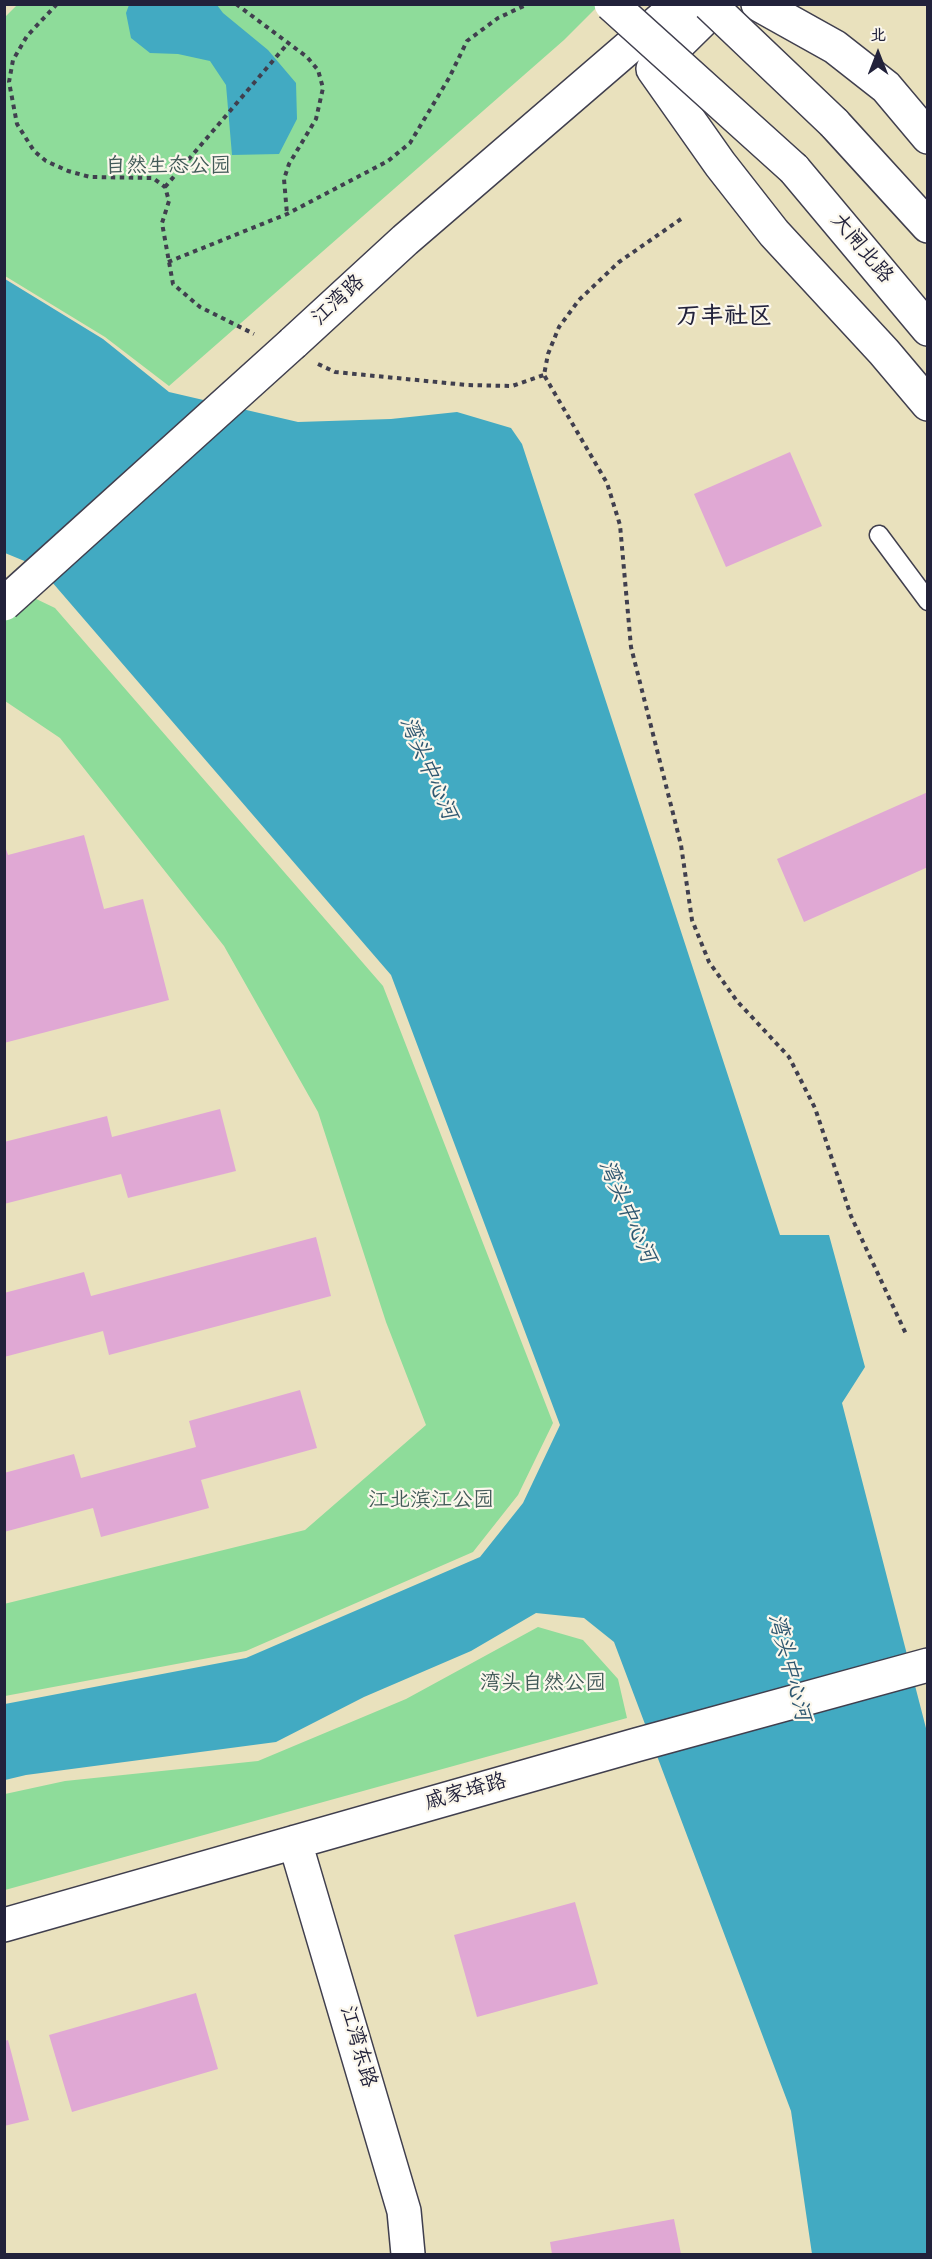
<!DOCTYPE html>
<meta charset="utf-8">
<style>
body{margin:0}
#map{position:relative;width:932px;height:2259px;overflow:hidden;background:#e9e1bd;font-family:Mynerve,"LXGW WenKai TC",sans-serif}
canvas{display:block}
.frame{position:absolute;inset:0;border:6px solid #22223b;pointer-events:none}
.north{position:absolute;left:848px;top:24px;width:60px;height:60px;-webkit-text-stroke:4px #fbf7ec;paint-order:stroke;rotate:0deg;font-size:16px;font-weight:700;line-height:24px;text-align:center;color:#22223b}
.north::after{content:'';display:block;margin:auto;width:21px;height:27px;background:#22223b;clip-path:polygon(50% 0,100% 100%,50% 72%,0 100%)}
</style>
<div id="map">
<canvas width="932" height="2259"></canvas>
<div class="frame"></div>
<div class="north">北</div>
</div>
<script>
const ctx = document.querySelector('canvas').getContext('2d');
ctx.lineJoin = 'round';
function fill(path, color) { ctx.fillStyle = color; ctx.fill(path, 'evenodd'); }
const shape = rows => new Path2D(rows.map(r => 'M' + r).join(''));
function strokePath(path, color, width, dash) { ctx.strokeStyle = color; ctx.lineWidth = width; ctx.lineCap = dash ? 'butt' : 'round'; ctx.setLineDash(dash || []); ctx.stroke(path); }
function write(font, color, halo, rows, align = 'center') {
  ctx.font = font + ' Mynerve,"LXGW WenKai TC",sans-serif'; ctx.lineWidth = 4.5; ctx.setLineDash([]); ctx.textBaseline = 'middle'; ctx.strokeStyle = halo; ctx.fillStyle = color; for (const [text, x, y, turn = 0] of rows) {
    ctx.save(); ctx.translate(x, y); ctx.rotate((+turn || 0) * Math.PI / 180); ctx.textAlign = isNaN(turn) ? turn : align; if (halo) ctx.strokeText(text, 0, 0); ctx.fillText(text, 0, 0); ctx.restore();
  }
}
fill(shape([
 [18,4,599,5,564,40,169,386,105,337,5,276,4,18],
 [5,584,55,608,383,986,553,1423,518,1495,473,1552,246,1651,5,1696,4,1604,305,1530,426,1425,386,1322,318,1112,224,946,60,738,5,701],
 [538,1627,583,1640,618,1679,627,1718,5,1890,5,1794,65,1781,258,1761,406,1699]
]), '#8edc9a');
fill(shape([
 [129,5,217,5,223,13,268,50,296,83,297,119,279,154,232,155,226,85,210,61,178,54,150,53,131,38,126,13],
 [5,279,103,339,169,392,298,422,391,419,457,412,511,428,522,444,780,1235,829,1235,865,1367,842,1403,927,1732,927,2254,812,2254,791,2111,614,1642,584,1618,536,1613,471,1651,364,1697,276,1742,26,1775,5,1780,5,1704,246,1658,480,1557,523,1503,560,1425,391,975,39,567,5,553]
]), '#42aac2');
fill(shape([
 [790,452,822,526,726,567,694,494],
 [928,792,928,867,804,922,777,859],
 [84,835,104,909,143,899,169,1000,4,1043,4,843,8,855],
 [220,1109,236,1171,128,1198,121,1174,4,1204,4,1142,107,1116,112,1137],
 [316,1237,331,1296,109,1355,103,1331,4,1357,4,1293,84,1272,91,1296],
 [300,1390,317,1448,201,1480,209,1508,101,1537,93,1508,4,1532,4,1473,74,1454,81,1478,196,1447,189,1421],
 [575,1902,598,1984,477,2017,454,1935],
 [196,1993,218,2069,72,2112,49,2035],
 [8,2040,29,2120,4,2126,4,2041],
 [674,2219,681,2254,552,2254,550,2242]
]), '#e0a8d4');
const service = shape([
 [879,535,928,601]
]);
const tertiary = shape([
 [719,4,653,69,720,164,774,233,884,352,928,404],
 [758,4,835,47,886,87,928,137],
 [293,343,405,240,679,4],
 [295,1842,404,2211,408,2254],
 [4,1925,636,1745,928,1665]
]);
const primary = shape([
 [834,123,928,226],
 [794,169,928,329]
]);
strokePath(service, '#403f4e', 21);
strokePath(tertiary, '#403f4e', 36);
strokePath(primary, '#403f4e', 36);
strokePath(shape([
 [57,4,27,36,13,60,9,82,17,124,34,151,46,161,68,171,90,177,153,178,165,187,169,201,162,223,173,284,200,307,254,334],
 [236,4,307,57,318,70,323,88,316,119,289,164,284,179,287,214],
 [165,187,289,42],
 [681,219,619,262,579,300,559,327,548,354,544,375,607,483,620,525,631,647,681,845,692,920,709,962,737,1001,789,1057,815,1108,851,1216,906,1334],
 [168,262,287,214,388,161,410,143,449,78,467,41,498,18,528,4],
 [318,364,335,372,467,385,512,386,544,375]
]), '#403f4e', 4, [4.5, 4.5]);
strokePath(service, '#fff', 18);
strokePath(tertiary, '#fff', 33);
strokePath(primary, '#fff', 33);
const tertiaryBridge = shape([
 [4,604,293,343]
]);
const primaryBridge = shape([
 [611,4,794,169],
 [709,4,834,123]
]);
strokePath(tertiaryBridge, '#403f4e', 36, []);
strokePath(primaryBridge, '#403f4e', 36, []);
strokePath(tertiaryBridge, '#fff', 33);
strokePath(primaryBridge, '#fff', 33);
write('21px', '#425a58', '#fbf7ec', [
 ["自然生态公园",168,168],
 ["江北滨江公园",431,1502],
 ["湾头自然公园",543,1685]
]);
write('21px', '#22223b', '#fbf7ec', [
 ["大闸北路",861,249,50],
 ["江湾路",339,301,-43],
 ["戚家𡍲路",466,1793,-16],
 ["江湾东路",357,2047,74]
]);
write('italic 22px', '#2f5871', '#fbf7ec', [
 ["湾头中心河",427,769,66],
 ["湾头中心河",626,1212,66],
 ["湾头中心河",788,1668,75]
]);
write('bold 24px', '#22223b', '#fbf7ec', [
 ["万丰社区",724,318]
]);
</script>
